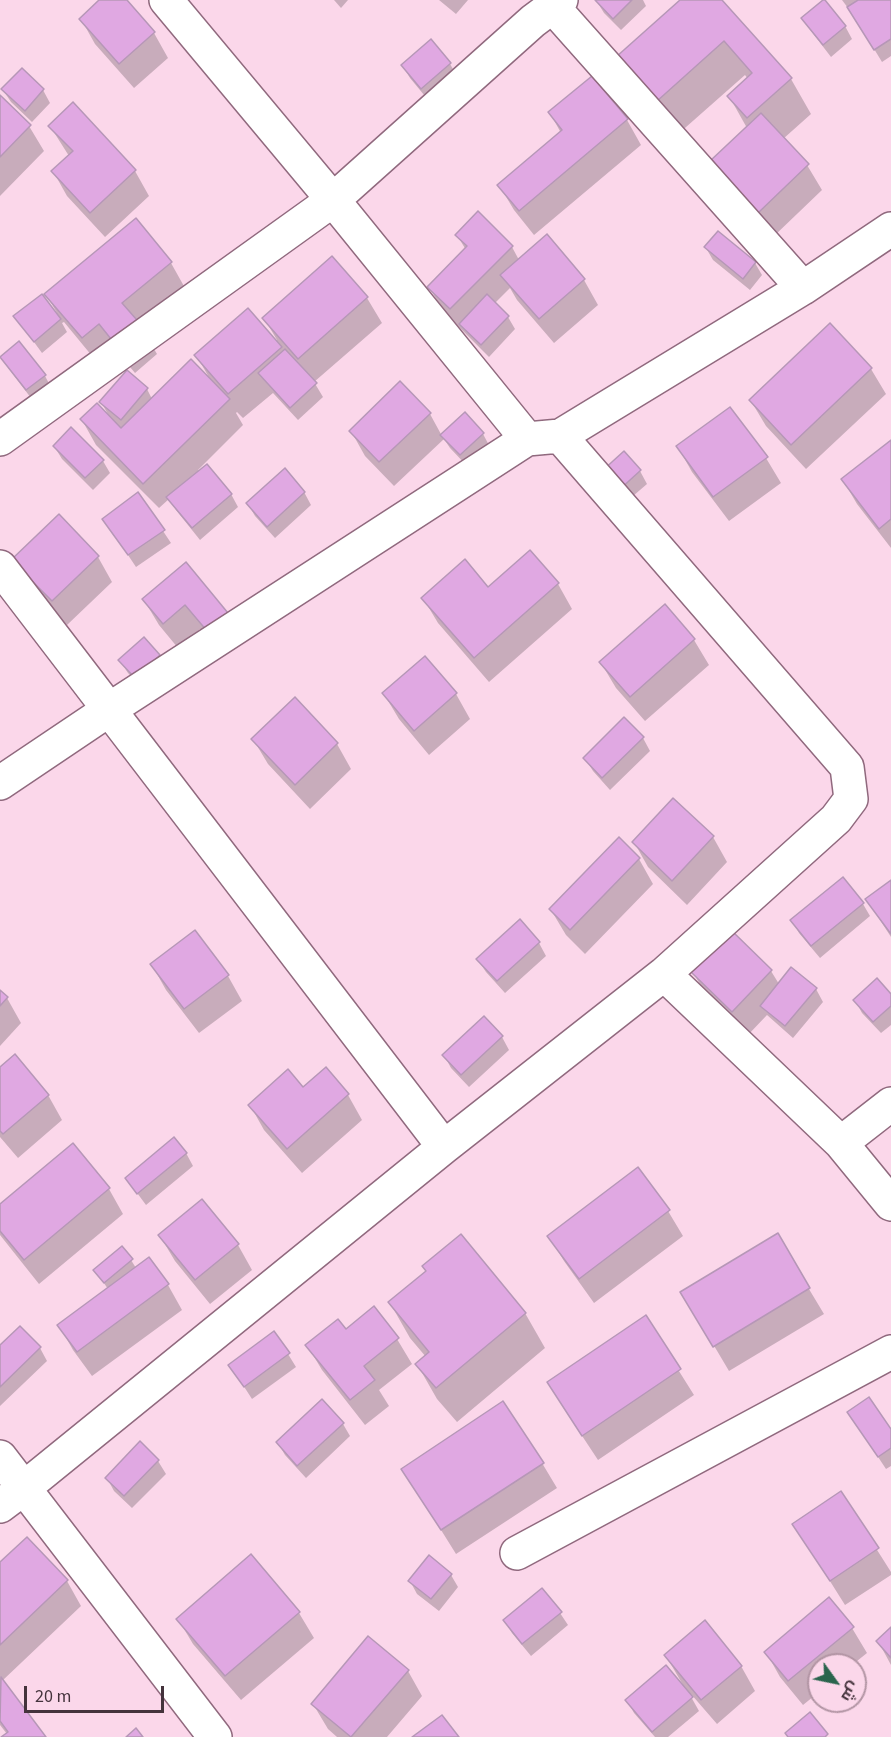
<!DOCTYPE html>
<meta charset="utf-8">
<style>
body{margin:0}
#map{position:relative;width:891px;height:1737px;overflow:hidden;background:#fbd7ea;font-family:"Source Sans 3",Cairo,sans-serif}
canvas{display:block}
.north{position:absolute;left:807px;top:1653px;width:60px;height:60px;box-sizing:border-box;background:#fbd7ea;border:2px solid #b295a4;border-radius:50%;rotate:123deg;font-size:16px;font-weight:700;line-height:24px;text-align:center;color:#44333c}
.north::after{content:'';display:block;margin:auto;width:21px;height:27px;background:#2a644d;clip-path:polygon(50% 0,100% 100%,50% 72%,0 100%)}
.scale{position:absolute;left:24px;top:1686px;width:140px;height:27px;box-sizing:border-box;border:3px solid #44333c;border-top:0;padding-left:8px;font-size:18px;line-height:21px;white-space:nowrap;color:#44333c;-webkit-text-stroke:4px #fbd7ea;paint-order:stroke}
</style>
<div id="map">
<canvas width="891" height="1737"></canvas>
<div class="north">ش</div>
<div class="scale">20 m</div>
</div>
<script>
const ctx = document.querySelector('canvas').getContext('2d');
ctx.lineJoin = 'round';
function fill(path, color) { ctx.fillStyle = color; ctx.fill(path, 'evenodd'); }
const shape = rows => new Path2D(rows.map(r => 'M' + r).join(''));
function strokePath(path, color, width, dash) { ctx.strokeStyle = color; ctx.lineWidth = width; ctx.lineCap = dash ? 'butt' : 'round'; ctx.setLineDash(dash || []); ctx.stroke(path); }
fill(shape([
 [102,0,125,0,154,33,168,58,134,88,95,44,81,19],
 [334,0,348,0,341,8],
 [439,0,468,0,456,14],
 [596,0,643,0,646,6,621,30,604,13],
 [682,0,720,0,791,79,811,114,783,139,807,165,822,190,773,237,726,186,747,128,729,96,748,79,745,75,677,135,618,57],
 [842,0,891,0,891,56,882,62,854,16],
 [803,19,845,26,852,39,831,57,811,31],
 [450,64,457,76,429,101,410,78,403,66],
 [592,78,627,120,641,145,534,235,514,210,499,185,561,133,550,113],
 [3,90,43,90,50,103,32,122,11,102],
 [0,97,29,126,44,151,0,196],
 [50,126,135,171,149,196,105,237,67,196,53,171,69,156],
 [457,235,512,247,519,260,584,280,598,305,554,343,517,300,510,288,494,304,508,317,515,329,489,357,444,312,429,287,466,250],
 [706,248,755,263,762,275,750,290,713,260],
 [171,263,185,288,142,329,157,354,135,373,114,348,97,362,64,322,62,323,67,332,42,353,15,316,57,313,46,294],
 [367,298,382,323,314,382,323,397,298,420,273,393,243,418,237,412,236,413,243,425,198,470,231,494,238,507,200,540,176,510,169,499,159,508,96,445,82,420,109,416,101,402,147,389,152,399,210,379,196,355,275,341,277,340,264,318],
 [830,325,871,369,886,394,806,469,766,426,751,401],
 [19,343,45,376,52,389,34,402,9,369,1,357],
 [430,414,442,436,483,434,490,447,468,467,450,448,444,439,394,486,365,456,351,431],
 [891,442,891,548,857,504,843,480],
 [54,446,103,461,110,473,93,490,62,459],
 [678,447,766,458,781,483,729,521,692,472],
 [624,454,640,471,647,484,626,502,611,484],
 [304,492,311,505,275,538,255,516,248,504],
 [104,519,163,531,171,543,136,567],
 [98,557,112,582,67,625,28,585,13,560],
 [186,564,223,655,200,629,178,648,159,625,144,600],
 [558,584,572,609,489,682,438,623,423,598,488,589],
 [665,606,694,640,709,665,645,721,616,688,601,663],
 [144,639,159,656,167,669,143,690,128,673,120,661],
 [384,694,456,694,470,719,429,755,399,719],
 [643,738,650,751,610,790,593,771,585,758],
 [253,739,337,744,351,769,310,809,268,764],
 [713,837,727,862,687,905,648,867,634,842],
 [639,859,653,884,585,954,566,935,551,910],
 [891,882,891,937,867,900],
 [863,904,870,916,820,958,799,933,792,920],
 [539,943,546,956,505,993,486,972,478,960],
 [152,965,228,976,242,1001,199,1033,166,990],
 [771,971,779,984,816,989,823,1002,793,1038,767,1015,747,1036,707,997,693,972],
 [0,992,7,998,21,1023,0,1046],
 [891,997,891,1025,881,1033,862,1013,855,1000],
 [502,1037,509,1050,469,1087,451,1068,444,1055],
 [0,1069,48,1095,62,1120,18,1158,0,1137],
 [325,1069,348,1095,362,1120,302,1173,264,1130,250,1105,303,1089],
 [186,1153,193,1166,146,1205,126,1178],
 [109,1189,123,1214,39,1284,0,1235,0,1206],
 [202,1201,238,1245,252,1270,210,1304,175,1261,160,1236],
 [668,1211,683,1236,594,1303,564,1261,549,1236],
 [777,1236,824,1314,729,1371,697,1317],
 [131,1260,136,1268,168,1285,182,1310,92,1376,73,1350,59,1325,108,1289,95,1270],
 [390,1303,525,1313,545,1348,457,1422,437,1399,417,1364,426,1357,410,1338],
 [373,1308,397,1339,412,1364,379,1390,389,1406,365,1425,322,1370,307,1345,346,1331],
 [645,1317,694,1395,598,1460,563,1407],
 [20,1328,40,1348,47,1361,0,1406,0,1348],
 [288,1354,296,1367,252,1399,230,1365],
 [849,1413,891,1431,891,1466,886,1469],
 [343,1424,350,1436,306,1478,285,1455,278,1443],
 [140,1443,158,1461,166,1474,132,1508,114,1491,107,1478],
 [542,1463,557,1488,456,1554,403,1469],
 [841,1493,891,1572,891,1575,845,1605,794,1524],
 [0,1565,67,1581,81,1606,2,1681,44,1737,3,1737,7,1734,0,1725],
 [451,1575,458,1587,439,1611,417,1594,410,1581],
 [299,1613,314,1638,241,1700,193,1644,178,1619],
 [560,1613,568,1625,531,1656,512,1633,505,1621],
 [852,1628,867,1653,852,1665,819,1665,819,1692,803,1705,780,1677,766,1652],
 [891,1629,891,1665,878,1641],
 [666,1656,741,1666,755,1691,717,1724,691,1694,690,1695,699,1711,668,1737,655,1737,634,1713,627,1700,683,1685],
 [408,1671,422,1696,387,1737,337,1737,328,1729,313,1704]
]), '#0003');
const building = shape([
 [99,0,127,0,155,32,119,64,79,19,99,0],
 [595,0,632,0,613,19,595,0],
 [680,0,722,0,792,78,747,118,727,96,752,73,724,41,656,102,616,57,680,0],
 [823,0,825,0,846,26,823,45,801,18,823,0],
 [858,0,891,0,891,39,874,50,847,7,858,0],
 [431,39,451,63,421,89,401,65,431,39],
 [22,68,44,89,25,111,1,89,22,68],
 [592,76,628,119,519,211,497,185,562,130,548,112,592,76],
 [0,95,31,125,0,157,0,95],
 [73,102,136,170,90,213,51,171,73,151,48,126,73,102],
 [761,113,809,164,758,213,710,161,761,113],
 [478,211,513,246,450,309,427,287,467,246,455,235,478,211],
 [136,218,172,262,122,303,144,328,119,349,99,324,82,338,44,294,136,218],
 [718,231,756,262,743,279,704,247,718,231],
 [547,234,585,279,539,319,500,275,547,234],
 [332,256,368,297,298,359,262,318,332,256],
 [42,294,61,319,34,342,13,316,42,294],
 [487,294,509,316,481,345,459,324,487,294],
 [248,308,282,347,228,394,194,355,248,308],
 [830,323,872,368,791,445,749,400,830,323],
 [19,341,46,375,26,390,0,357,19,341],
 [285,349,317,383,290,408,258,373,285,349],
 [191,359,230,399,143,484,80,419,97,403,121,428,191,359],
 [127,370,148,388,121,420,99,402,127,370],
 [400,381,431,413,379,462,349,431,400,381],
 [730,407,768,457,713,497,676,446,730,407],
 [465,412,484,433,460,455,440,435,465,412],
 [71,427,104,460,85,478,53,446,71,427],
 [891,440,891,519,879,529,841,479,891,440],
 [624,451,641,470,618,491,602,471,624,451],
 [207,464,232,494,192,528,166,497,207,464],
 [285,468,305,492,267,527,246,503,285,468],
 [138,492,165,530,128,555,102,519,138,492],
 [59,514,99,556,52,601,11,560,59,514],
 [530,550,559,583,474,658,421,598,465,559,488,587,530,550],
 [186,562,228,613,207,631,185,605,163,624,142,599,186,562],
 [665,604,695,639,630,697,599,662,665,604],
 [144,637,160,655,135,678,118,660,144,637],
 [425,656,457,693,414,731,382,693,425,656],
 [295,697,338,743,295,785,251,739,295,697],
 [624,717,644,737,602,778,583,758,624,717],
 [673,798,714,836,672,881,632,842,673,798],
 [619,837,640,858,570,930,549,909,619,837],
 [843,877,864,903,811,946,790,920,843,877],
 [891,880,891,934,865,899,891,880],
 [520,919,540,942,497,981,476,959,520,919],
 [195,930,229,975,184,1009,150,964,195,930],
 [731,930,772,970,732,1012,691,972,731,930],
 [791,967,817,988,785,1026,760,1006,791,967],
 [877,978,891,994,891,1006,873,1022,853,1000,877,978],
 [0,990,8,997,0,1006,0,990],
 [484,1016,503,1036,461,1075,442,1055,484,1016],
 [15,1054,49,1095,3,1134,0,1131,0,1067,15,1054],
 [326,1067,349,1094,287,1149,248,1105,288,1069,303,1087,326,1067],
 [174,1137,187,1153,137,1194,125,1178,174,1137],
 [73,1143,110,1188,24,1260,0,1231,0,1204,73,1143],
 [638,1167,670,1210,579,1279,547,1236,638,1167],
 [202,1199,239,1244,195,1280,158,1235,202,1199],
 [778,1233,810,1288,713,1347,680,1292,778,1233],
 [461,1234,526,1313,436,1388,415,1364,429,1352,388,1302,426,1271,422,1266,461,1234],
 [122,1246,133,1259,104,1283,93,1270,122,1246],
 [149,1257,169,1284,77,1352,57,1325,149,1257],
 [374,1306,399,1338,364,1366,375,1380,350,1400,305,1345,338,1319,346,1329,374,1306],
 [646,1315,681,1369,582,1436,547,1382,646,1315],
 [20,1326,41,1347,0,1387,0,1345,20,1326],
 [274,1331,290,1353,244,1387,228,1365,274,1331],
 [869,1397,891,1429,891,1448,878,1457,847,1412,869,1397],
 [322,1399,344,1423,297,1466,276,1442,322,1399],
 [503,1401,544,1463,441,1530,401,1469,503,1401],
 [140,1441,159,1460,124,1496,105,1478,140,1441],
 [841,1491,879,1548,830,1581,792,1524,841,1491],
 [27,1537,68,1580,0,1645,0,1562,27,1537],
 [251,1554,300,1612,225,1676,176,1619,251,1554],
 [429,1555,452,1574,431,1599,408,1581,429,1555],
 [542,1588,562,1612,522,1644,503,1620,542,1588],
 [829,1597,854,1627,788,1681,764,1652,829,1597],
 [705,1620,742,1666,701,1700,664,1655,705,1620],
 [891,1627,891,1658,876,1641,891,1627],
 [368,1636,409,1670,351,1737,311,1704,368,1636],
 [666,1665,693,1697,652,1732,625,1700,666,1665],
 [1,1677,46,1737,1,1737,8,1732,0,1721,1,1677],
 [810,1712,828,1734,825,1737,788,1737,785,1733,810,1712],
 [442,1715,459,1737,412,1737,442,1715],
 [136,1728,143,1737,126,1737,136,1728]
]);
fill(building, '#e0a8e2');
strokePath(building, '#b697b7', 1.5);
const minor = shape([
 [166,0,333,200,527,439],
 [553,7,803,288],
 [0,439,333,200,533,21,561,0],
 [0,567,444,1147],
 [0,783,110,709,527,439,560,436,803,288,891,229],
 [664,974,841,1143,891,1204],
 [841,1143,891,1104],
 [0,1457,215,1737],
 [0,1506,24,1488,444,1147,664,974,836,819,851,799,847,767,560,436],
 [517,1553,891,1352]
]);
strokePath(minor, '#90697e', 36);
strokePath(minor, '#fff', 33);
</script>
